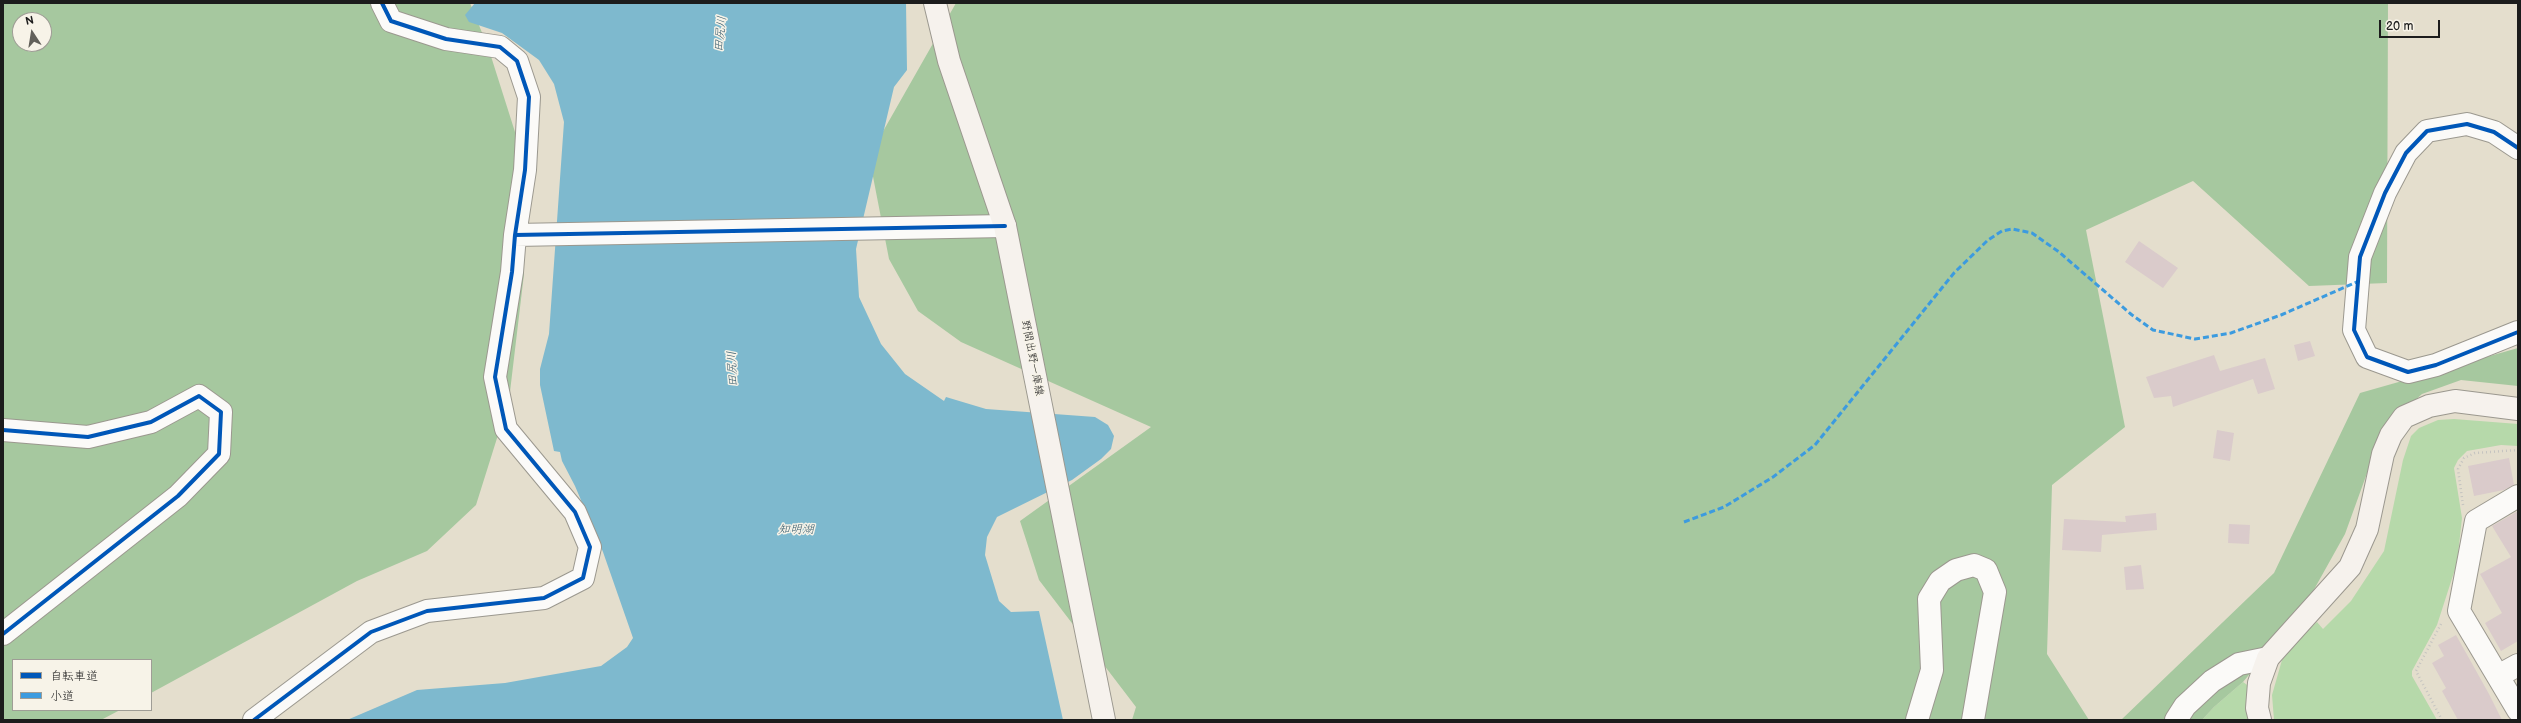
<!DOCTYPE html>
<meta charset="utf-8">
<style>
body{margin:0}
#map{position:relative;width:2521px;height:723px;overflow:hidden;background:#e4decd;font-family:"Balsamiq Sans","Klee One",sans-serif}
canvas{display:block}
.frame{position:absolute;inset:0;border:4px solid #1c1c1c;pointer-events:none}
.legend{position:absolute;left:12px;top:659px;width:140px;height:52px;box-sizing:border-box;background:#f7f3e8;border:1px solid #9f9d96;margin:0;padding:5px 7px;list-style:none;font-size:12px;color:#1c1c1c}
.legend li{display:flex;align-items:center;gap:8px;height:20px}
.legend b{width:20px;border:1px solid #9f9d96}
.north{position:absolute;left:12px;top:12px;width:40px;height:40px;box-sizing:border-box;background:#f7f3e8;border:1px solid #9f9d96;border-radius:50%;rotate:348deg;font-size:11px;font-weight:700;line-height:16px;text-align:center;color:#1c1c1c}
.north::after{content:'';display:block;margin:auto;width:14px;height:18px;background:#62605a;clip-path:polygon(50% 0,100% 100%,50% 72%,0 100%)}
.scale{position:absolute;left:2379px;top:20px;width:61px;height:18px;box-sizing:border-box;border:2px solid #1c1c1c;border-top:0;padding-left:5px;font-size:12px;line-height:14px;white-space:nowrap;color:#1c1c1c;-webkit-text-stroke:3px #f7f3e8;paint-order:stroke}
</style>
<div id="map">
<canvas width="2521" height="723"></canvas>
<div class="frame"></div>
<ul class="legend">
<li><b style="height:5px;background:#0057b8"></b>自転車道</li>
<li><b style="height:5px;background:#3c9bdf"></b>小道</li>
</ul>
<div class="north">N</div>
<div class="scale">20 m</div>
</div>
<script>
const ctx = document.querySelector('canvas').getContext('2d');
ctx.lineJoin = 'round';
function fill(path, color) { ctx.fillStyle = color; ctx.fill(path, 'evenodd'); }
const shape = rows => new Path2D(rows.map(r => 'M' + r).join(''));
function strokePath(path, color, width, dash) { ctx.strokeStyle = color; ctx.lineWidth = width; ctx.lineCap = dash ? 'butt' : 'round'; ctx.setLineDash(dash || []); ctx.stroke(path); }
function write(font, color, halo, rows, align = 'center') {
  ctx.font = font + ' "Balsamiq Sans","Klee One",sans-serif'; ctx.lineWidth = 3; ctx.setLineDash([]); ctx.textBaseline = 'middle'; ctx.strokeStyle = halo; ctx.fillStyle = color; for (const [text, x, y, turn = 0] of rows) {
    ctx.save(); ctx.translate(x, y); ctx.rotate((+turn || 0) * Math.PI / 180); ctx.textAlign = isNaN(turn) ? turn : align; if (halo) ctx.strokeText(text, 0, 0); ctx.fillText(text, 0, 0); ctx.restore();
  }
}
fill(shape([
 [2454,419,2518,424,2518,446,2501,445,2467,451,2458,460,2454,468,2462,518,2457,563,2437,625,2412,671,2412,676,2437,720,2274,720,2272,695,2282,660,2301,636,2317,622,2323,629,2351,601,2384,551,2403,460,2411,436,2419,428,2438,420],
 [2243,682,2250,687,2250,720,2202,720,2214,707]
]), '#b6d9aa');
fill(shape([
 [3,3,470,3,489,50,515,132,524,274,509,400,476,505,427,551,357,581,151,693,151,660,13,660,13,710,120,710,101,720,3,720],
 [20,20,44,20,44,44,20,44],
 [956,3,2388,3,2387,283,2309,286,2193,181,2086,230,2125,427,2052,485,2047,654,2089,720,1132,720,1136,707,1039,580,1020,521,1151,427,961,342,918,311,889,259,869,156],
 [2518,348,2518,386,2461,380,2422,394,2383,429,2345,534,2302,611,2243,682,2214,707,2202,720,2121,720,2274,573,2360,393]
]), '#a6c89f');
fill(shape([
 [475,3,906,3,907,70,894,87,856,249,859,297,881,344,905,374,944,401,946,397,986,409,1095,417,1108,425,1114,436,1111,449,1101,459,1072,480,997,517,987,537,985,555,999,601,1011,612,1039,611,1063,720,347,720,417,690,505,683,601,666,627,647,633,638,603,552,575,486,562,461,560,452,554,451,540,385,540,369,549,334,564,122,554,84,539,60,502,33,469,22,465,15]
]), '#7eb9ce');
fill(shape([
 [2139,241,2178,268,2163,288,2125,262],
 [2310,341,2315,356,2298,361,2294,345],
 [2214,355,2220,371,2265,358,2275,389,2258,394,2253,379,2173,407,2171,396,2154,398,2146,377],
 [2217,430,2234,433,2230,461,2213,458],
 [2509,458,2514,485,2504,490,2474,496,2468,466],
 [2518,511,2518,641,2501,651,2485,623,2502,613,2480,574,2511,557,2492,526],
 [2156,513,2157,530,2102,535,2101,552,2062,550,2064,519,2126,522,2125,516],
 [2229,524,2250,525,2249,544,2228,543],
 [2141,565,2144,589,2126,590,2124,567],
 [2456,635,2489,694,2502,720,2458,720,2442,691,2446,688,2432,663,2444,656,2438,645]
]), '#dacbcb');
const street = shape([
 [2518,148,2494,132,2467,124,2427,131,2406,153,2385,193,2360,257,2354,330,2367,357,2408,372,2436,365,2518,332],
 [515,235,1005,226],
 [3,430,88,437,151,422,199,396,221,412,219,454,178,496,3,634],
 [2518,496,2476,521,2459,611,2518,710],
 [2498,676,2518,665],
 [254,720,371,632,427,611,544,598,583,578,590,547,575,512,506,429,495,377,512,272,515,235,525,170,529,97,517,61,500,47,446,39,391,21,382,3],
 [1917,720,1932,670,1929,599,1940,581,1956,570,1974,565,1986,570,1995,592,1973,720],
 [2176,720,2185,706,2212,681,2239,664,2268,658]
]);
const secondary = shape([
 [935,3,949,61,1005,226,1104,720],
 [2260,720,2257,708,2259,683,2268,658,2350,567,2367,529,2383,454,2391,435,2404,417,2429,406,2455,401,2518,409]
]);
strokePath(street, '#9b988f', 24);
strokePath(secondary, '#9b988f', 24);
strokePath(shape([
 [2463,505,2458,469,2464,458,2475,453,2518,450],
 [2441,624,2416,671,2442,720]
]), '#c5c4c0', 2.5, [1, 3]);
strokePath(street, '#fbfaf8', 22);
strokePath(secondary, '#f6f2ed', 22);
strokePath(shape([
 [1684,522,1724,507,1773,477,1815,445,1954,273,1988,240,2002,231,2012,229,2032,233,2059,252,2132,315,2153,330,2195,339,2231,333,2281,315,2359,281]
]), '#3c9bdf', 3, [6, 3]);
strokePath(shape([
 [2518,148,2494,132,2467,124,2427,131,2406,153,2385,193,2360,257,2354,330,2367,357,2408,372,2436,365,2518,332],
 [515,235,1005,226],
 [3,430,88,437,151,422,199,396,221,412,219,454,178,496,3,634],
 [254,720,371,632,427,611,544,598,583,578,590,547,575,512,506,429,495,377,512,272,515,235,525,170,529,97,517,61,500,47,446,39,391,21,382,3]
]), '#0057b8', 4);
write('11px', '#1c1c1c', '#f7f3e8', [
 ["野間出野一庫線",1032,358,79]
]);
write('italic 12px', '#355b6d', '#f7f3e8', [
 ["田尻川",721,34,-84],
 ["田尻川",733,369,-93],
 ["知明湖",796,530]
]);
</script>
